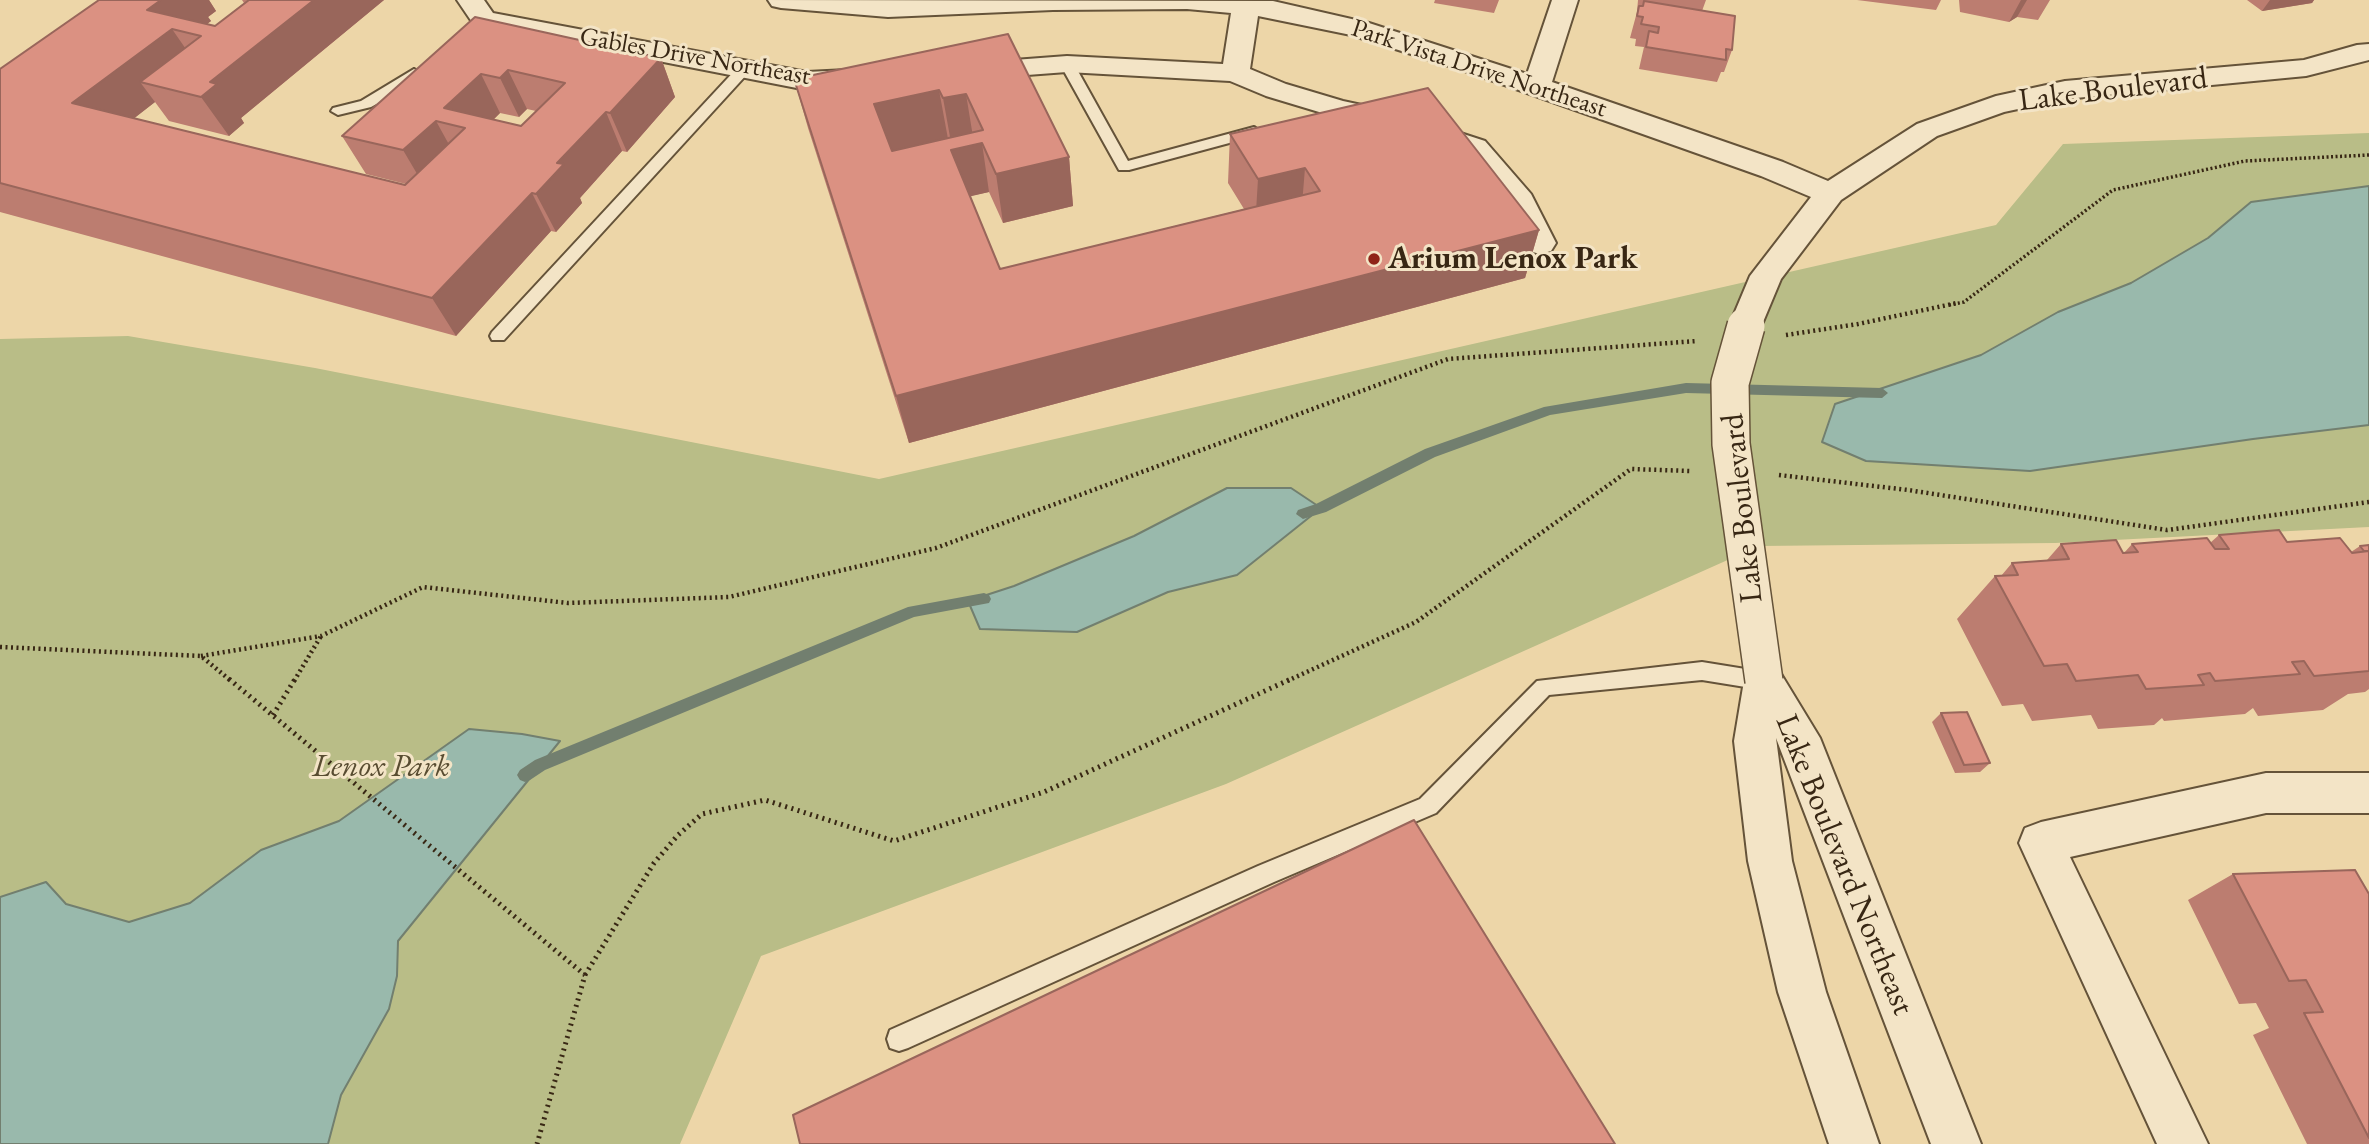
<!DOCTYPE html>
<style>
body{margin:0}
canvas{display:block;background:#edd6a8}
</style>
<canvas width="2369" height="1144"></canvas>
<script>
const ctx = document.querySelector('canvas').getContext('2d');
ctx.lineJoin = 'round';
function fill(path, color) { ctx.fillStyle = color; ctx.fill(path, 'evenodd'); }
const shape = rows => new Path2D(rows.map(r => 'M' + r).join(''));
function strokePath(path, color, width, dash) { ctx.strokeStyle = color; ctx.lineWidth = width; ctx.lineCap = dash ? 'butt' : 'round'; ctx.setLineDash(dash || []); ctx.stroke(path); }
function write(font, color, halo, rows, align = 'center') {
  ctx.font = font + ' "EB Garamond",serif'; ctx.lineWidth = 6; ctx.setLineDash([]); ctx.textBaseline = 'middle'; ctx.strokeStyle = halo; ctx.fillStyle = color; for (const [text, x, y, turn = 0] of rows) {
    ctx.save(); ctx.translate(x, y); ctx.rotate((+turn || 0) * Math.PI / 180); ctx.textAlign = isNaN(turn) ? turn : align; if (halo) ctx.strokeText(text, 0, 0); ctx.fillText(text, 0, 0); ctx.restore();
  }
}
fill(shape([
 [2369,133,2369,527,2055,543,1759,546,1226,784,761,956,680,1144,0,1144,0,339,128,336,315,368,879,479,1996,225,2063,144]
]), '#b9bd87');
const water = shape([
 [2369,186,2369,425,2253,439,2030,471,1866,461,1822,442,1835,404,1981,355,2058,312,2131,283,2208,238,2251,202,2369,186],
 [1227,488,1291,488,1321,508,1237,575,1168,592,1077,632,980,629,968,601,1014,586,1134,536,1227,488],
 [469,729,522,734,560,741,398,941,397,976,389,1009,341,1095,328,1144,0,1144,0,897,46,882,66,904,129,922,190,903,261,850,339,821,469,729]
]);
fill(water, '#99b9ac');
strokePath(water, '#727f6f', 2);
fill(shape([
 [1686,383,1882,388,1888,393,1882,398,1686,393,1550,415,1435,457,1326,512,1303,519,1296,514,1298,510,1316,504,1425,449,1544,407,1686,383],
 [984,593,989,595,991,599,989,603,914,617,545,770,530,780,525,782,520,780,517,775,520,770,535,760,908,607,984,593]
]), '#727f6f');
const lane = shape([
 [1067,60,1074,64,1128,161,1254,127,1261,132,1259,135,1129,170,1119,170,1060,64,1067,60],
 [744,65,749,66,749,72,504,340,492,340,490,336,492,332,739,66,744,65],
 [414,69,421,73,419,76,400,91,371,107,338,115,331,111,333,108,361,101,414,69],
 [1702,662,1764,672,1771,675,1774,681,1771,687,1764,690,1702,680,1549,695,1436,813,1274,882,908,1048,899,1051,890,1048,887,1039,890,1030,1258,866,1420,799,1537,681,1702,662]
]);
const street = shape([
 [457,0,484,0,493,13,807,72,847,70,857,73,861,79,857,85,847,88,807,90,484,27,474,25,457,0],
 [768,0,1273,1,1369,23,1527,74,1552,0,1578,0,1552,82,1783,162,1828,181,1917,124,1996,96,2065,81,2304,60,2357,45,2369,44,2369,60,2306,76,2065,99,2004,112,1937,136,1841,200,1781,279,1758,334,1746,338,1734,334,1729,326,1750,276,1811,197,1761,176,1468,72,1351,35,1258,16,1250,69,1286,84,1343,101,1399,113,1485,141,1531,194,1556,243,1551,251,1540,254,1529,251,1503,198,1463,155,1383,127,1329,115,1266,96,1230,81,1067,72,974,79,964,77,960,71,964,65,974,63,1067,56,1223,64,1231,13,1187,9,1053,10,888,17,781,8,772,6,768,0],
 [1764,663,1778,669,1820,738,1981,1144,1931,1144,1776,738,1792,861,1826,992,1879,1144,1829,1144,1778,992,1748,861,1734,741,1744,681,1750,669,1764,663],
 [2266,773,2369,773,2369,813,2266,813,2070,857,2208,1144,2157,1144,2019,843,2025,828,2041,822,2266,773]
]);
strokePath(lane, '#655339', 4);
strokePath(street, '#655339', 4);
strokePath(shape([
 [1949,305,1964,302,2113,190,2245,161,2369,155]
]), '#382714', 3.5, [2, 2.5]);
strokePath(shape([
 [1786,335,1858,324,1957,303],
 [1779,475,1908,490,2167,530,2369,502],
 [0,647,201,656,231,681],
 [201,656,321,636,423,587,568,603,729,597,936,548,1448,359,1697,341],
 [294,681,321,636],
 [1287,681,1416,622,1631,469,1690,471]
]), '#382714', 4.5, [2, 3.5]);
strokePath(shape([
 [229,679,585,975,537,1144],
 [273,715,295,679],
 [585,975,654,863,678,835,702,814,765,800,894,841,1044,792,1291,679]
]), '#382714', 5, [2, 4.5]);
fill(lane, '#f3e4c6');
fill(street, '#f3e4c6');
const streetBridge = shape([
 [1746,326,1730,383,1731,444,1764,681]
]);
strokePath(streetBridge, '#655339', 40, []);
strokePath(streetBridge, '#f3e4c6', 37);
fill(shape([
 [99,0,209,0,216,11,208,17,211,21,207,24,215,26,244,3,242,0,384,0,241,118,244,123,229,136,169,121,155,102,134,118,405,185,406,184,366,174,342,136,475,17,661,58,675,97,627,152,622,151,580,198,582,203,556,232,551,231,456,336,0,212,0,69],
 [527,109,536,111,521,126,493,120,500,113,519,117],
 [1435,0,1499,0,1494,13,1434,3],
 [1638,0,1706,0,1702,11,1732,50,1724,72,1721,72,1717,82,1639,69,1644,47,1635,46,1636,39,1630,38,1637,12],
 [1857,0,1941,0,1936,10],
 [1959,0,2050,0,2038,20,2017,17,2009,22,1960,12],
 [2247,0,2314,0,2312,3,2262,11],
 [1008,34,1069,157,1073,206,1003,223,989,192,970,196,1000,269,1244,209,1228,183,1230,134,1539,230,1525,278,909,443,808,128,794,79],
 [2219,535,2287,542,2351,552,2360,546,2369,545,2369,689,2365,692,2348,694,2323,710,2258,716,2253,708,2245,714,2164,721,2162,718,2154,725,2098,729,2091,715,2032,721,2023,704,2002,706,1957,619,1995,576,2001,576,2012,563,2047,560,2061,544,2124,553,2132,544,2210,543],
 [1941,713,1990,763,1980,772,1955,773,1932,722],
 [2233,874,2369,894,2369,1144,2307,1144,2253,1035,2269,1028,2256,1003,2239,1004,2188,900]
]), '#bc7d70');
fill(shape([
 [161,0,209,0,216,11,208,17,211,21,194,34,172,29,199,68,140,82,155,102,104,142,72,103,147,10],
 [314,0,384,0,241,118,244,123,229,136,201,97,210,82],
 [2021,0,2027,0,2017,17,2009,22],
 [2270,0,2314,0,2312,3,2262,11],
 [661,58,675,97,627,152,610,113],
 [508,70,527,109,519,117,500,78],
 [481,74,500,113,472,141,465,128,444,108],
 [939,90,948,139,885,153,874,104],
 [966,94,974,143,952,148,943,98],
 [606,112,622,151,580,198,582,203,556,232,536,194,557,163],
 [436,121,457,159,426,189,403,150],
 [982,143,989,192,959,199,951,150],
 [1069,157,1073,206,1003,223,996,174],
 [1305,168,1301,217,1255,228,1258,179],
 [532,193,551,231,456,336,432,298],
 [1539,230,1525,278,909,443,896,396]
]), '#99665b');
const building = shape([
 [99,0,161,0,147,10,215,26,249,0,314,0,210,82,217,84,201,97,140,82,201,36,172,29,72,103,405,185,465,128,436,121,403,150,342,136,475,17,661,58,610,113,606,112,557,163,564,164,536,194,532,193,432,298,0,183,0,69,99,0],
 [508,70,565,83,521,126,444,108,481,74,500,78,508,70],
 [1644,1,1735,16,1732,50,1726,49,1726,60,1646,47,1649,31,1658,33,1659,27,1641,24,1643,17,1637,16,1639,6,1643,6,1644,1],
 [1008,34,1069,157,996,174,982,143,951,150,1000,269,1320,191,1305,168,1258,179,1230,134,1428,88,1539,230,896,396,794,79,1008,34],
 [939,90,943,98,966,94,983,130,892,151,874,104,939,90],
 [2279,530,2287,542,2340,538,2352,553,2369,551,2369,671,2314,676,2304,661,2292,662,2300,674,2215,681,2210,673,2198,675,2204,685,2146,689,2138,675,2076,681,2067,664,2044,666,1995,576,2018,575,2012,563,2069,559,2061,544,2116,540,2123,553,2138,552,2132,544,2207,538,2215,549,2229,549,2219,535,2279,530],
 [2369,545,2369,551,2364,551,2360,546,2369,545],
 [1967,712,1990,763,1964,765,1941,713,1967,712],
 [1414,820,1615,1144,800,1144,793,1115,1414,820],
 [2355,870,2369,894,2369,1138,2304,1013,2323,1012,2306,980,2289,981,2233,874,2355,870]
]);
fill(building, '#db9182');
strokePath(building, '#99665b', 2);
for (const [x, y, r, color] of [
 [1374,259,7,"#8f2418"]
]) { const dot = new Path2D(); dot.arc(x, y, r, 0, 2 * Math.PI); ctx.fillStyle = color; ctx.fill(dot); strokePath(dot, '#f3e4c6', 2.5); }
write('26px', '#382714', '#f3e4c6', [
 ["Gables Drive Northeast",695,57,10],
 ["Park Vista Drive Northeast",1479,69,18]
]);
write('32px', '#382714', '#f3e4c6', [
 ["Lake Boulevard",2113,90,-7],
 ["Lake Boulevard",1743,508,-96],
 ["Lake Boulevard Northeast",1844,865,68]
]);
write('bold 32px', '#382714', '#f3e4c6', [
 ["Arium Lenox Park",1388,259]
], 'left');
write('italic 32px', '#584c31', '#f3e4c6', [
 ["Lenox Park",381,767]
]);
</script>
